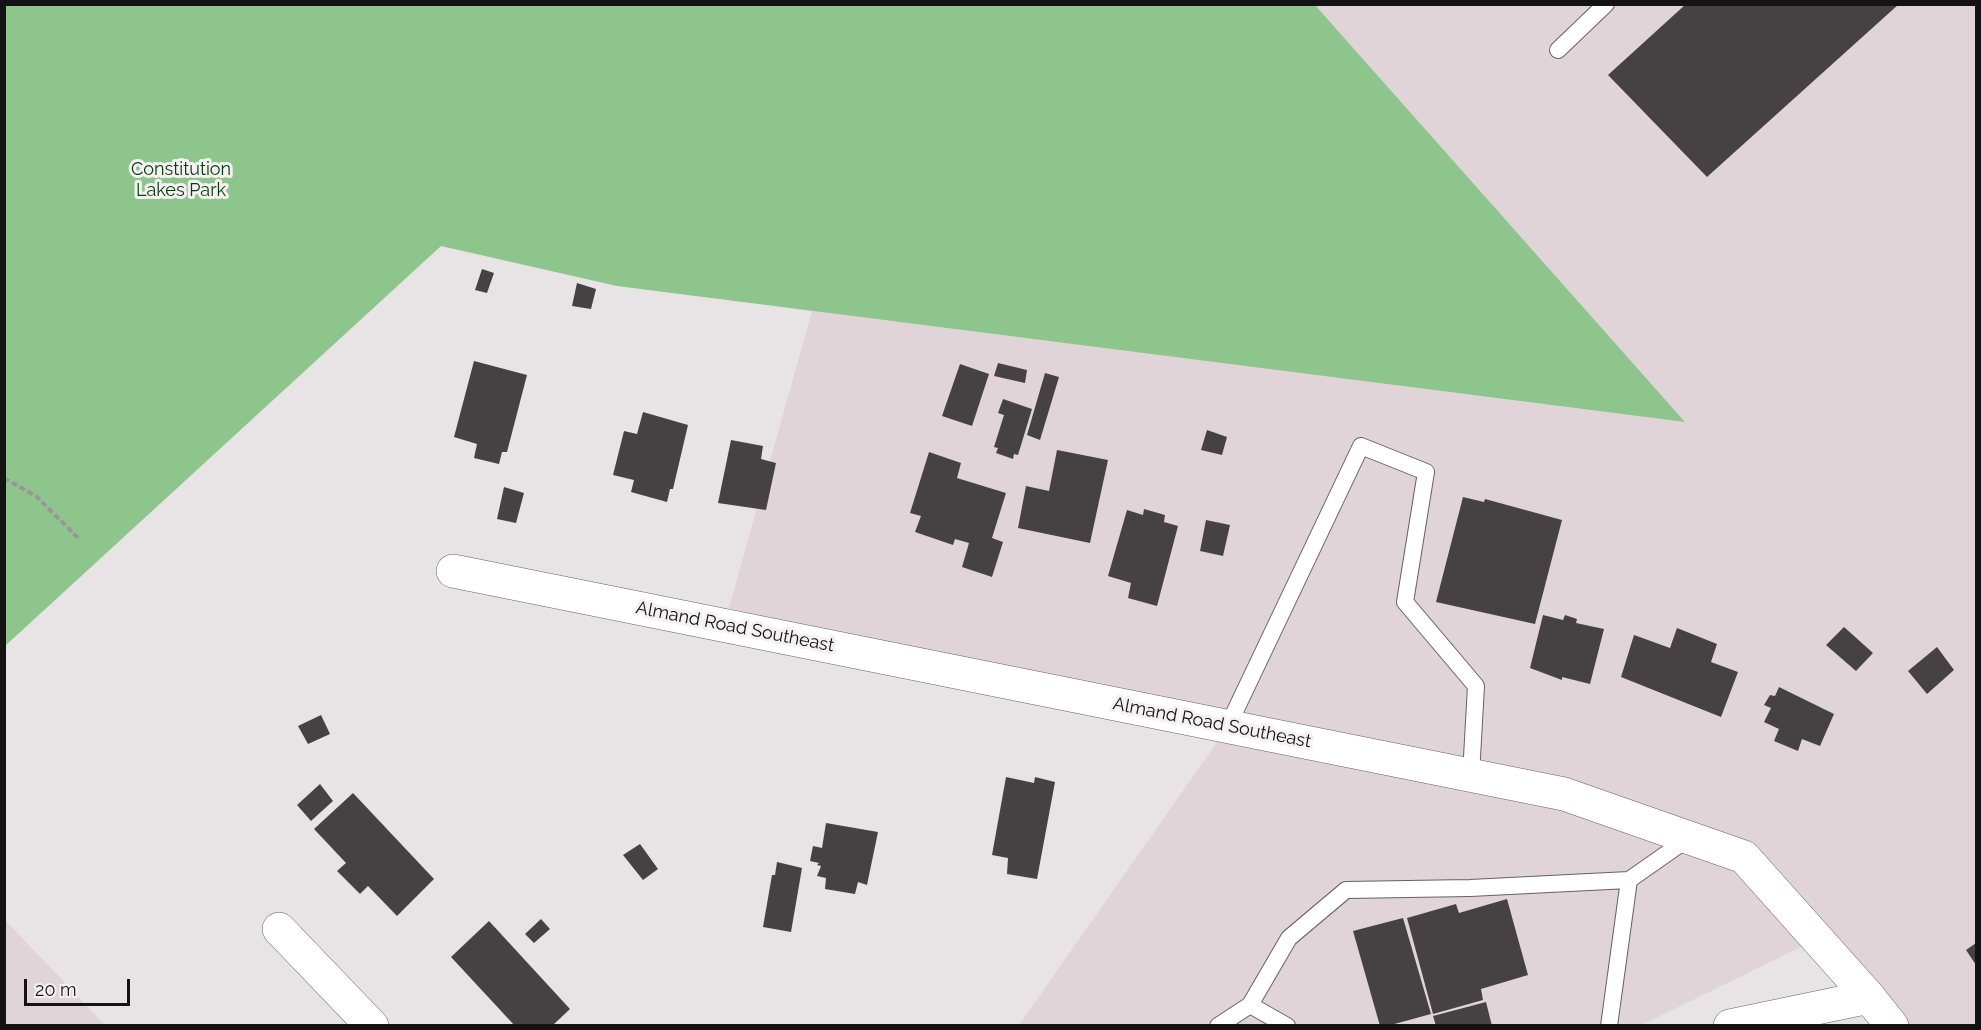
<!DOCTYPE html>
<style>
body{margin:0}
#map{position:relative;width:1981px;height:1030px;overflow:hidden;background:#e8e3e5;font-family:Raleway,sans-serif}
canvas{display:block}
.frame{position:absolute;inset:0;border:6px solid #141213;pointer-events:none}
.scale{position:absolute;left:24px;top:979px;width:106px;height:27px;box-sizing:border-box;border:3px solid #141213;border-top:0;padding-left:8px;font-size:18px;line-height:21px;white-space:nowrap;color:#141213;-webkit-text-stroke:4px #f5f0f2;paint-order:stroke}
</style>
<div id="map">
<canvas width="1981" height="1030"></canvas>
<div class="frame"></div>
<div class="scale">20 m</div>
</div>
<script>
const ctx = document.querySelector('canvas').getContext('2d');
ctx.lineJoin = 'round';
function fill(path, color) { ctx.fillStyle = color; ctx.fill(path, 'evenodd'); }
const shape = rows => new Path2D(rows.map(r => 'M' + r).join(''));
function strokePath(path, color, width, dash) { ctx.strokeStyle = color; ctx.lineWidth = width; ctx.lineCap = dash ? 'butt' : 'round'; ctx.setLineDash(dash || []); ctx.stroke(path); }
function write(font, color, halo, rows, align = 'center') {
  ctx.font = font + ' Raleway,sans-serif'; ctx.lineWidth = 6; ctx.setLineDash([]); ctx.textBaseline = 'middle'; ctx.strokeStyle = halo; ctx.fillStyle = color; for (const [text, x, y, turn = 0] of rows) {
    ctx.save(); ctx.translate(x, y); ctx.rotate((+turn || 0) * Math.PI / 180); ctx.textAlign = isNaN(turn) ? turn : align; if (halo) ctx.strokeText(text, 0, 0); ctx.fillText(text, 0, 0); ctx.restore();
  }
}
fill(shape([
 [1315,5,1976,5,1976,1025,1899,1025,1821,937,1642,1025,1019,1025,1222,735,729,608,812,311,1684,422],
 [4,920,5,920,105,1025,5,1025]
]), '#e1d4d9');
fill(shape([
 [5,4,1315,5,1685,422,617,286,441,246,5,646]
]), '#8dc58d');
fill(shape([
 [1686,4,1899,4,1707,177,1608,75],
 [482,269,494,273,487,293,475,290],
 [577,283,596,289,591,309,572,306],
 [474,361,527,375,507,452,502,452,499,464,474,458,477,444,454,437],
 [998,363,1027,370,1025,383,994,376],
 [960,364,989,374,972,426,942,416],
 [1045,373,1059,377,1040,440,1027,435],
 [1003,399,1032,409,1018,455,1014,454,1013,459,996,453,998,448,994,447,1004,415,998,413],
 [643,412,688,425,673,489,670,489,667,502,631,492,634,480,613,475,624,431,637,434],
 [1207,430,1227,437,1222,455,1201,450],
 [731,440,763,446,761,459,776,463,766,510,718,503],
 [1057,450,1108,460,1090,543,1018,528,1026,486,1049,491],
 [929,452,961,463,957,478,1006,493,992,538,1003,542,992,577,962,567,969,543,955,539,953,545,915,532,921,516,910,513],
 [504,487,524,493,516,523,497,519],
 [1463,497,1484,502,1485,499,1562,520,1535,624,1436,602],
 [1144,509,1165,515,1164,522,1178,526,1157,606,1128,598,1131,583,1108,576,1127,510,1143,515],
 [1206,520,1230,525,1223,556,1200,551],
 [1543,615,1563,620,1565,615,1577,619,1576,623,1604,629,1590,684,1562,677,1562,680,1530,668],
 [1844,627,1873,653,1856,671,1826,645],
 [1677,628,1717,644,1711,662,1738,672,1721,717,1621,677,1634,635,1670,648],
 [1937,647,1954,670,1927,694,1908,671],
 [1779,687,1834,714,1820,746,1802,739,1798,751,1774,741,1779,729,1764,722,1771,708,1764,705,1770,695,1775,696],
 [321,715,330,734,308,744,298,726],
 [1006,777,1034,783,1035,777,1055,782,1037,879,1007,874,1008,858,992,855],
 [320,784,333,801,311,821,297,805],
 [353,793,434,879,397,916,368,886,360,894,337,871,346,863,314,829],
 [826,823,878,832,867,885,858,882,855,894,825,889,826,878,817,876,821,866,817,865,819,863,810,861,813,846,822,848],
 [640,844,658,869,643,880,623,855],
 [777,862,802,868,791,932,763,927,772,875,775,875],
 [1507,899,1528,975,1481,989,1483,1000,1433,1014,1407,918,1456,904,1459,913],
 [1403,918,1431,1014,1387,1026,1380,1026,1353,931],
 [541,919,550,929,534,943,525,934],
 [489,921,570,1009,552,1026,515,1026,451,957],
 [1976,943,1976,965,1966,950],
 [1486,1002,1492,1026,1436,1026,1433,1016]
]), '#464244');
const lane = shape([
 [1558,50,1606,4],
 [1228,726,1361,446,1426,472,1405,602,1476,686,1471,775],
 [1250,1005,1289,938,1346,890,1470,888,1629,880,1689,838],
 [1218,1026,1250,1005,1287,1026],
 [1609,1026,1629,880]
]);
const street = shape([
 [453,571,1564,794,1744,857,1869,997,1892,1026],
 [279,929,372,1026],
 [1730,1026,1869,997]
]);
strokePath(lane, '#666163', 18);
strokePath(street, '#666163', 34);
strokePath(shape([
 [4,478,36,496,79,539]
]), '#9a9698', 4, [6, 3]);
strokePath(lane, '#fff', 16);
strokePath(street, '#fff', 33);
write('18px', '#063d0d', '#f5f0f2', [
 ["Constitution",181,170],
 ["Lakes Park",181,191]
]);
write('18px', '#141213', '#f5f0f2', [
 ["Almand Road Southeast",735,627,11],
 ["Almand Road Southeast",1212,723,11]
]);
</script>
